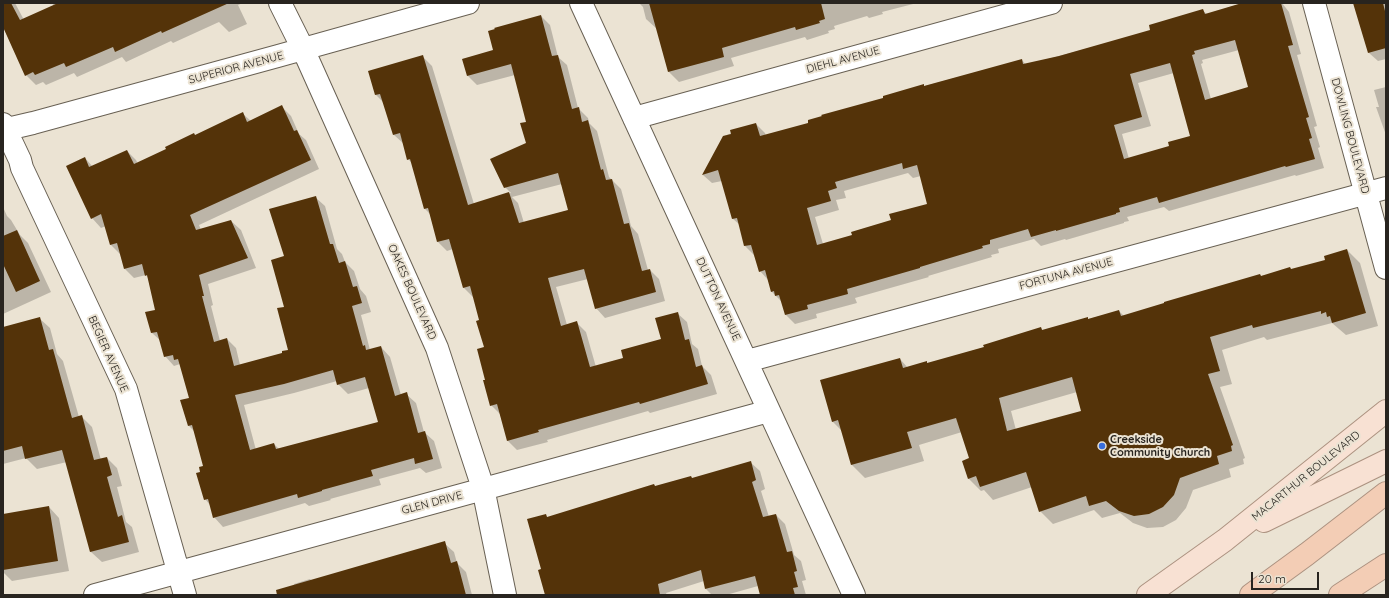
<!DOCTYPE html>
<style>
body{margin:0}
#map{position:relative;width:1389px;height:598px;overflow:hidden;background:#ebe3d3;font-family:Quicksand,sans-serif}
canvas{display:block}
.frame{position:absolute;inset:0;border:4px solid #28241f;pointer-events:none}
.scale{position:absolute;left:1251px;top:572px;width:68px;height:18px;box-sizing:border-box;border:2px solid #28241f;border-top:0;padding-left:5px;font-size:12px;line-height:14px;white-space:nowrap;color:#28241f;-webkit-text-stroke:3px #ebe3d3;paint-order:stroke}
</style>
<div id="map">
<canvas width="1389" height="598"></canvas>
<div class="frame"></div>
<div class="scale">20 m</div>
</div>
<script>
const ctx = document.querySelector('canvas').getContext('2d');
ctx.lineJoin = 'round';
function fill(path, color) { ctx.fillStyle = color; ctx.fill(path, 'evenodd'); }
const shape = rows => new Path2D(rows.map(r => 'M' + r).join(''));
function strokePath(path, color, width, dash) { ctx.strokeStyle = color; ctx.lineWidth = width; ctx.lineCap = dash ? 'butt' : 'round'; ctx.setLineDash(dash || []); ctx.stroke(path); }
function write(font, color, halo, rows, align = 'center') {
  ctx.font = font + ' Quicksand,sans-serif'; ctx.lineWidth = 4; ctx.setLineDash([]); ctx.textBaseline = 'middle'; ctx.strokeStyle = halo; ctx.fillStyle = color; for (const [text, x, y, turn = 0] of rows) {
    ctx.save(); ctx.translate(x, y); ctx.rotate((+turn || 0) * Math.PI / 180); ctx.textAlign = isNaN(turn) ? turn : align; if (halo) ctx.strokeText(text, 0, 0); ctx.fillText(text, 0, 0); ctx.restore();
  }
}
fill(shape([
 [3,3,15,3,24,20,54,6,52,3,243,3,238,5,247,24,229,32,219,22,173,43,171,41,126,62,122,57,77,77,74,73,46,85,43,82,36,85,26,75,3,27],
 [639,3,917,3,882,12,883,14,869,18,867,16,834,26,835,29,828,31,829,33,807,40,805,37,731,58,734,66,679,82,669,72,657,29,646,19,643,7],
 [1243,3,1282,3,1289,12,1301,54,1297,55,1317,126,1314,127,1320,147,1318,148,1324,168,1296,176,1295,175,1169,211,1164,207,1127,217,1129,221,1124,222,1124,223,1066,240,1065,239,1041,246,1034,239,998,249,999,253,991,255,992,257,928,276,929,277,855,298,857,303,816,314,817,318,795,324,786,315,782,302,772,292,769,281,760,271,754,255,745,246,740,225,733,219,722,181,712,183,703,175,724,136,756,124,765,133,766,136,810,124,884,99,884,97,1022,60,1026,65,1059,56,1152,31,1203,11,1207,14],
 [1239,50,1249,88,1211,99,1201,64,1203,63,1202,60],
 [1174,73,1191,137,1171,147,1129,159,1122,134,1151,126,1138,83],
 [908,173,913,178,921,176,928,204,892,221,853,236,823,244,815,217,839,210,836,200,846,198,844,191],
 [1354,3,1386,3,1386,59,1378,61,1369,53],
 [541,16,550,25,558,57,567,65,578,108,588,118,589,123,597,131,609,177,621,189,631,226,638,234,648,270,650,270,659,279,665,301,605,318,596,308,588,279,556,287,567,325,577,323,586,332,596,367,624,359,662,339,677,313,687,322,692,344,698,349,702,366,711,375,717,394,650,413,648,411,547,440,548,442,517,450,508,441,500,414,491,405,486,381,485,348,481,321,474,298,464,288,453,249,447,251,438,242,430,214,425,209,413,164,408,159,404,144,394,135,384,103,376,95,369,72,423,57,432,66,474,204,511,193,505,187,527,144,528,122,515,75,477,85,468,76,463,59,494,51],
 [562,184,569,210,524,223,518,203,512,197],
 [1386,87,1386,135,1376,107,1379,107,1374,90],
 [282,107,291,116,299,134,306,140,319,169,199,225,201,230,231,221,241,230,256,268,208,284,213,305,211,306,220,341,227,339,236,348,240,365,284,353,289,350,286,307,285,257,315,197,325,206,337,249,342,254,345,262,354,271,360,289,366,296,371,312,361,315,370,350,381,347,390,357,401,395,406,394,416,403,424,432,434,441,442,468,426,473,420,468,379,479,381,485,330,499,331,500,309,506,305,503,223,527,214,517,210,505,205,499,201,472,204,467,195,432,189,426,190,399,180,364,174,366,165,356,161,341,152,333,156,310,148,278,146,275,134,278,125,269,120,254,111,245,106,226,101,228,92,218,85,158,93,167,127,151,136,160,138,164,243,114,251,121],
 [337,381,338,384,348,394,369,388,379,423,279,449,274,444,256,450,244,405,294,393],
 [3,207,7,216,11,220,20,235,28,243,51,292,3,314],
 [1347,250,1360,263,1378,326,1346,335,1332,323,1267,340,1264,337,1222,350,1232,384,1220,387,1245,458,1243,459,1244,464,1229,469,1231,477,1193,490,1186,508,1176,520,1163,527,1147,528,1133,523,1120,513,1102,518,1094,510,1053,524,1040,511,1032,487,993,500,984,490,981,491,969,479,970,459,962,432,919,445,924,461,865,478,852,465,842,431,832,421,900,359,908,368,927,363,928,364,985,347,1041,328,1043,331,1119,311,1124,316,1261,276,1292,270,1326,261],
 [1077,392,1083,411,1016,430,1011,411],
 [39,318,50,328,57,354,63,361,79,417,81,416,92,427,101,460,107,458,117,468,122,486,117,487,126,522,132,527,139,552,102,562,91,552,67,462,37,469,26,458,3,464,3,328],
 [750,462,760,471,765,489,761,491,769,517,776,515,785,524,794,555,801,561,806,580,802,581,806,595,761,595,758,586,726,595,712,595,706,589,704,581,666,593,667,595,551,595,543,570,545,515,548,518,655,487,693,479],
 [49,507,59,518,69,571,12,581,3,572,3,515],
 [444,543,454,552,457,563,466,572,472,595,298,595,294,584,310,579,312,581]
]), '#0003');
fill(shape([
 [3,3,11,3,20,20,58,3,229,3,162,33,161,31,115,52,113,47,66,67,64,63,35,75,33,72,25,76,3,27],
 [649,3,821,3,825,19,819,21,820,23,796,30,795,27,722,48,724,57,668,72],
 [1242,3,1281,3,1293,45,1288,46,1309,117,1306,118,1312,138,1309,139,1315,159,1286,167,1285,166,1159,203,1157,197,1119,208,1120,212,1116,213,1116,214,1056,231,1056,230,1031,237,1028,229,990,240,990,244,982,246,983,248,920,267,920,268,847,289,848,294,807,305,808,309,785,315,779,295,775,296,774,291,771,292,765,270,759,272,751,245,744,246,737,218,732,219,718,170,702,175,723,136,731,134,730,130,756,123,760,136,808,123,808,120,822,116,821,115,883,98,883,96,924,84,924,86,1022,59,1023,64,1059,56,1150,30,1149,25,1203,9,1205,14],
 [1235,40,1248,87,1205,100,1192,55,1195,54,1194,51],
 [1170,63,1190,136,1168,142,1169,146,1124,159,1114,125,1142,117,1130,74],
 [902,163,903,169,917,165,927,204,889,214,891,220,851,232,852,235,817,245,807,208,831,201,828,191,837,188,835,182],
 [1353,3,1383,3,1386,15,1386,48,1368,53],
 [541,15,552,56,558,55,572,109,579,107,582,122,588,120,601,170,603,169,606,180,612,179,624,224,629,223,642,271,650,269,656,292,595,309,584,269,548,278,561,326,577,321,590,367,623,358,621,350,661,339,655,318,678,312,685,340,689,339,696,367,702,365,708,384,640,404,639,402,538,430,539,432,507,441,497,404,490,406,483,380,485,380,477,349,484,347,476,321,479,320,470,286,463,288,449,239,437,242,428,208,424,209,410,159,407,160,400,133,393,135,380,94,375,95,368,71,423,55,468,205,509,192,519,223,568,210,558,173,504,188,490,159,526,143,520,123,526,122,511,64,467,76,462,59,493,50,488,31,495,29,494,28],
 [282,105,294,131,297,130,311,160,190,215,196,230,231,220,248,258,199,275,204,296,202,296,214,342,227,338,234,366,282,353,282,351,288,350,277,308,284,307,271,260,284,256,269,209,316,196,330,244,333,244,339,263,345,261,353,287,357,286,362,303,352,306,363,346,365,345,366,350,381,346,395,396,407,392,418,433,425,431,433,459,415,464,414,458,371,470,373,476,322,490,322,491,298,498,297,494,213,518,208,499,204,500,196,473,200,472,199,467,203,466,192,425,188,426,180,400,189,398,178,359,174,360,173,355,164,357,157,332,151,333,145,312,155,310,147,275,145,276,142,264,124,269,117,243,110,245,101,214,91,219,66,166,85,157,89,167,127,150,134,164,166,149,165,147,194,133,195,135,243,112,247,122],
 [333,370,337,385,365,377,378,422,276,449,274,443,250,450,235,395,284,384],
 [17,230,40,281,16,292,3,264,3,236],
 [1347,249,1366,313,1332,323,1330,316,1327,317,1326,312,1321,314,1321,311,1253,328,1252,325,1210,337,1220,371,1208,374,1233,445,1231,446,1232,451,1217,456,1219,464,1180,478,1174,495,1163,507,1149,514,1134,516,1119,511,1106,501,1089,506,1086,496,1039,512,1026,472,980,487,976,476,968,479,962,461,969,458,956,418,907,432,912,448,851,465,838,420,832,422,820,380,900,358,903,368,927,361,927,363,984,347,983,345,1041,327,1042,330,1088,317,1088,319,1119,310,1121,316,1164,303,1164,302,1260,274,1261,276,1290,267,1291,269,1325,260,1324,256],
 [1072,377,1081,411,1007,431,999,398],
 [40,317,49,350,53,349,72,418,82,415,94,460,107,457,112,475,107,477,118,517,122,515,129,542,90,552,62,450,25,459,22,446,3,451,3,327],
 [751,461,756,480,752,482,763,517,776,514,787,552,792,551,797,571,794,572,798,587,793,588,795,595,760,595,755,576,705,589,701,570,658,584,660,595,545,595,538,570,541,569,527,519,546,514,547,517,654,484,655,486,691,476,692,478],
 [49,506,58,561,3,570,3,514],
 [445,541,451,563,457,561,466,595,277,595,276,590]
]), '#543309');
const minor = shape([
 [280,3,303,49,437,348,483,488,505,595],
 [581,3,854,595],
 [1314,3,1386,268],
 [634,118,1051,3],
 [3,124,20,160,22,168,126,389,185,595],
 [3,130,33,123,278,56,468,3],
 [747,361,1386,188],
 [95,595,769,411]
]);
const major = shape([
 [1264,521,1386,461],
 [1148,595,1225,540,1386,411]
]);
const highway = shape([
 [1251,595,1307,554,1386,493],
 [1340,595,1386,565]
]);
strokePath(minor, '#686053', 24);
strokePath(major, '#ac9280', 24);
strokePath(highway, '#ac9280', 24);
strokePath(minor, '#fff', 22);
strokePath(major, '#f8e1d3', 22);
strokePath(highway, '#f3cdb5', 22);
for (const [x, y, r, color] of [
 [1102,446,4,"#386edd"]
]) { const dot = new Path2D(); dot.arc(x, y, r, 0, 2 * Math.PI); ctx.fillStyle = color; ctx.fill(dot); strokePath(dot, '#ebe3d3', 1.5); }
write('11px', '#28241f', '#ebe3d3', [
 ["DIEHL AVENUE",843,60,-15],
 ["SUPERIOR AVENUE",236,68,-15],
 ["DOWLING BOULEVARD",1350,136,75],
 ["FORTUNA AVENUE",1066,274,-15],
 ["OAKES BOULEVARD",412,292,66],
 ["DUTTON AVENUE",718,299,65],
 ["BEGIER AVENUE",108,354,66],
 ["MACARTHUR BOULEVARD",1306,476,-39],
 ["GLEN DRIVE",432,503,-15]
]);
write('bold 11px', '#28241f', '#ebe3d3', [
 ["Creekside",1110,440],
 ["Community Church",1110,453]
], 'left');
</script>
